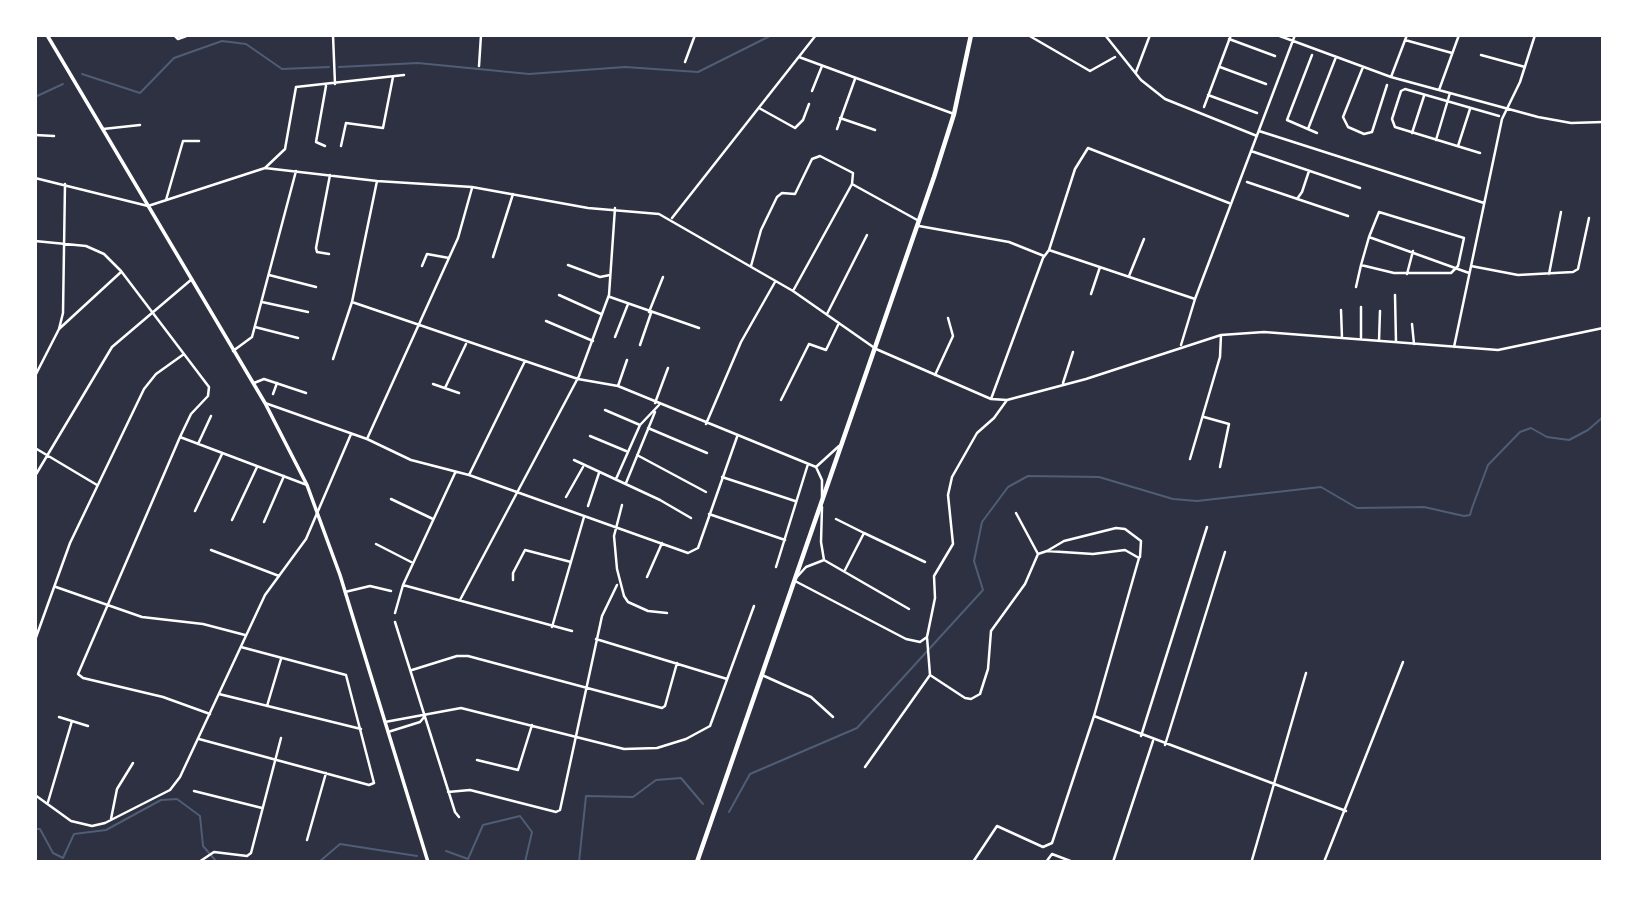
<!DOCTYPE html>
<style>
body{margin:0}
#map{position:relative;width:1638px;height:897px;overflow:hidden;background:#2d3142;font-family:"Roboto Serif",serif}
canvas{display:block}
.frame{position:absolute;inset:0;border:37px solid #fff;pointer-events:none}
</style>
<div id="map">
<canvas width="1638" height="897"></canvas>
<div class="frame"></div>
</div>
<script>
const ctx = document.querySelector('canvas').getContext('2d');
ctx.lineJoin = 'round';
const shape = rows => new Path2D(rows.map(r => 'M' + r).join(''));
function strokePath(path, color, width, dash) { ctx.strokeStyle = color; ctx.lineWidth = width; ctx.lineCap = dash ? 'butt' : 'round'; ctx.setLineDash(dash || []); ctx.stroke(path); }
strokePath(shape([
 [339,67,418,63,529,74,625,67,698,72,772,35],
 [82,74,140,93,174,58,222,41,246,44,282,69,329,67],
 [35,97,63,84],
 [729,812,750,774,857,728,983,590,974,561,982,522,1008,487,1028,476,1099,477,1173,499,1197,501,1321,487,1357,508,1424,507,1464,516,1470,515,1472,508,1488,465,1520,432,1531,428,1547,437,1569,440,1588,430,1603,417],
 [35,829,40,829,53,853,63,858,74,834,106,830,161,800,177,799,200,816,203,846,216,861,224,862],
 [446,851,468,859,483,825,520,816,532,832,525,862],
 [319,862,340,844,417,856],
 [579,862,586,796,633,797,656,780,681,778,703,804]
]), '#4f5d75', 2);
strokePath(shape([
 [174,35,178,39,189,35],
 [333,35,335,84],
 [1028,35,1090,71,1115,57],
 [1105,35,1141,80,1165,99,1257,136],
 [1277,35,1391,77,1538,117,1571,123,1603,122],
 [1229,39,1275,56],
 [1405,40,1452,53],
 [1312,55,1287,120,1317,133],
 [1481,55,1525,67],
 [799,57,954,114],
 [685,62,695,35],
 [479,66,481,35],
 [1220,67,1266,84],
 [1363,67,1343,117,1348,127,1364,134,1372,132,1387,85],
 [1136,72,1150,35],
 [1391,77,1407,35],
 [1439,90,1459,35],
 [812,91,822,66],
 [1208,95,1257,113],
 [1204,107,1231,35],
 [759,108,795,128,803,120,809,104],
 [840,118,875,130],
 [103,129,140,125],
 [837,129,855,79],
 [1308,129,1336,57],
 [1259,131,1484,203],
 [1412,133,1424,96],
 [35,135,54,136],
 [1436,140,1450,93],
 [325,146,316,142,326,86],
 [341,146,346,123,383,128,393,77],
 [1458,146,1470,109],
 [1251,151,1360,188],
 [1480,153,1395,127,1392,119,1401,91,1405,89,1499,116],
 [265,168,285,149,296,87,404,75],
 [35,178,148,206,265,168,377,181,472,187,588,208,659,214,793,291,876,349,991,399,1007,400,1086,379,1221,335,1264,332,1498,350,1603,328],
 [1247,182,1348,216],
 [852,184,919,221],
 [1297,199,1302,192,1309,171],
 [166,200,183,141,199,141],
 [672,218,816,35],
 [919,226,1009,242,1044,256],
 [1369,237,1469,273],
 [35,241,86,246,104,254,121,271,209,387,208,396,191,414,180,437,78,674,83,678,163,697,210,714],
 [1049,250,1075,169,1088,148,1229,203],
 [329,254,317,252,316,248,330,175],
 [493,257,513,194],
 [568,265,600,277,610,275],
 [422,266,427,254,449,258],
 [751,266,761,230,777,197,782,193,795,194,812,159,820,156,853,173,852,184,793,291],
 [1471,266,1518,275,1573,272,1578,269,1589,218],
 [1407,274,1413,251],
 [1549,274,1561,212],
 [269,275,316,287],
 [1129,276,1144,239],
 [1356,287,1361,265,1369,237,1379,212,1464,238,1458,266,1451,273,1394,273,1361,265],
 [1091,294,1100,267],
 [559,295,601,314],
 [1395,295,1396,342],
 [610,297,699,328],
 [262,302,308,312],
 [352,302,578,379,618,386,816,467,839,446],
 [1341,310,1342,338],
 [649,312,663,277],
 [827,314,867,235],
 [546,321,593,341],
 [1412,324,1414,344],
 [255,327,298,338],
 [59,329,121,272],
 [615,337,628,304],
 [1361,339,1361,307],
 [1379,341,1380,311],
 [640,345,651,313],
 [1181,345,1195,299,1295,35],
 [1454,347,1502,119,1520,82,1535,35],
 [233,351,252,337,296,171],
 [333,359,352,302,377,181],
 [935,375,953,336,948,318],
 [35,376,59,329,63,313,65,184],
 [254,383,264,379,306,393],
 [1063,383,1073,352],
 [433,384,459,393],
 [618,386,627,360],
 [445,388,466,344],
 [273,394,277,383],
 [991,399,1043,258,1049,250,1195,299],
 [781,400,809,344,826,350,839,323],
 [265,403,367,439,411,460,469,475,688,553,698,548,737,437],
 [655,403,668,368],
 [605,410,640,425],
 [1204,417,1229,424,1220,467],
 [706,424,741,342,775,282],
 [648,428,707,453],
 [590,436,626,451],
 [180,437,307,485],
 [367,439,458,238,472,188],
 [198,444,211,416],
 [35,448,97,485],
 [637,455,706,492],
 [1190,459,1220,357,1221,335],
 [574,460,660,500,691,518],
 [816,467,822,480,822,497],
 [469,475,525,361],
 [35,476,112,347,192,279],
 [722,477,795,501],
 [616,479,640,425,659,405],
 [626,483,655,412],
 [566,497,583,467],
 [391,499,433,519],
 [622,505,614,536,617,569,624,596,628,602,648,611,667,613],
 [588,506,599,473],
 [822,507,821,542,824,560,909,609],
 [195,511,222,454],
 [1016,513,1038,554],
 [709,514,785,540],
 [836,519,864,533],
 [232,520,257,467],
 [264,522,284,476],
 [376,544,413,563],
 [211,550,279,576],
 [1047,551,1064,541,1116,528,1125,529,1141,541,1140,557],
 [776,567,808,464],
 [845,570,864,533,925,562],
 [647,577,662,543],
 [796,578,806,567,824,560],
 [513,580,513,573,525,550,571,562],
 [795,581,906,639,920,642,927,637],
 [403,585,572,631],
 [56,587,142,617,203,624,245,635],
 [345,592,370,586,391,591],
 [460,600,579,376,609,295,615,208],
 [395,613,403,585,455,473],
 [395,622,455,812,459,817],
 [552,627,584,517],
 [596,639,727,679],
 [35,640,70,543,144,389,156,374,184,354],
 [412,670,457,656,468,656,662,708,665,706,677,663],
 [762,675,811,697,833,717],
 [219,694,361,729],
 [267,706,281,659],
 [1094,716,1346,811],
 [59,717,88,726],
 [385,722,461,708,624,749,657,748,686,739,710,726,754,606],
 [388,732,420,722,425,716],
 [1141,736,1207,527],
 [199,739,369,785,374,783,346,675,241,647],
 [1165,745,1225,552],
 [477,760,518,770,532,725],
 [865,767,930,675],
 [194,791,262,808],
 [448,792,470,790,556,812,560,810,602,616,617,585],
 [35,795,71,821,92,826,105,823,170,790,180,777,265,595,306,539,351,434],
 [48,802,72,721],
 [111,819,117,789,133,763],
 [307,840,326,773],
 [1252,860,1306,673],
 [199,862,214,852,247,856,251,853,281,738],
 [973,862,997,826,1043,847,1052,843,1094,716,1139,558,1125,550,1093,554,1047,551,1038,554,1025,584,991,631,988,669,980,694,971,699,965,698,930,675,927,637,935,598,934,576,953,544,948,495,952,477,977,433,994,418,1007,400],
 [1046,862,1052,854,1073,862],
 [1113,862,1153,741],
 [1324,862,1403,662]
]), '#fff', 2.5);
strokePath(shape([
 [47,35,265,403,307,485,340,575,428,862]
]), '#fff', 3.5);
strokePath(shape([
 [697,862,934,177,954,114,971,35]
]), '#fff', 4.5);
</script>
